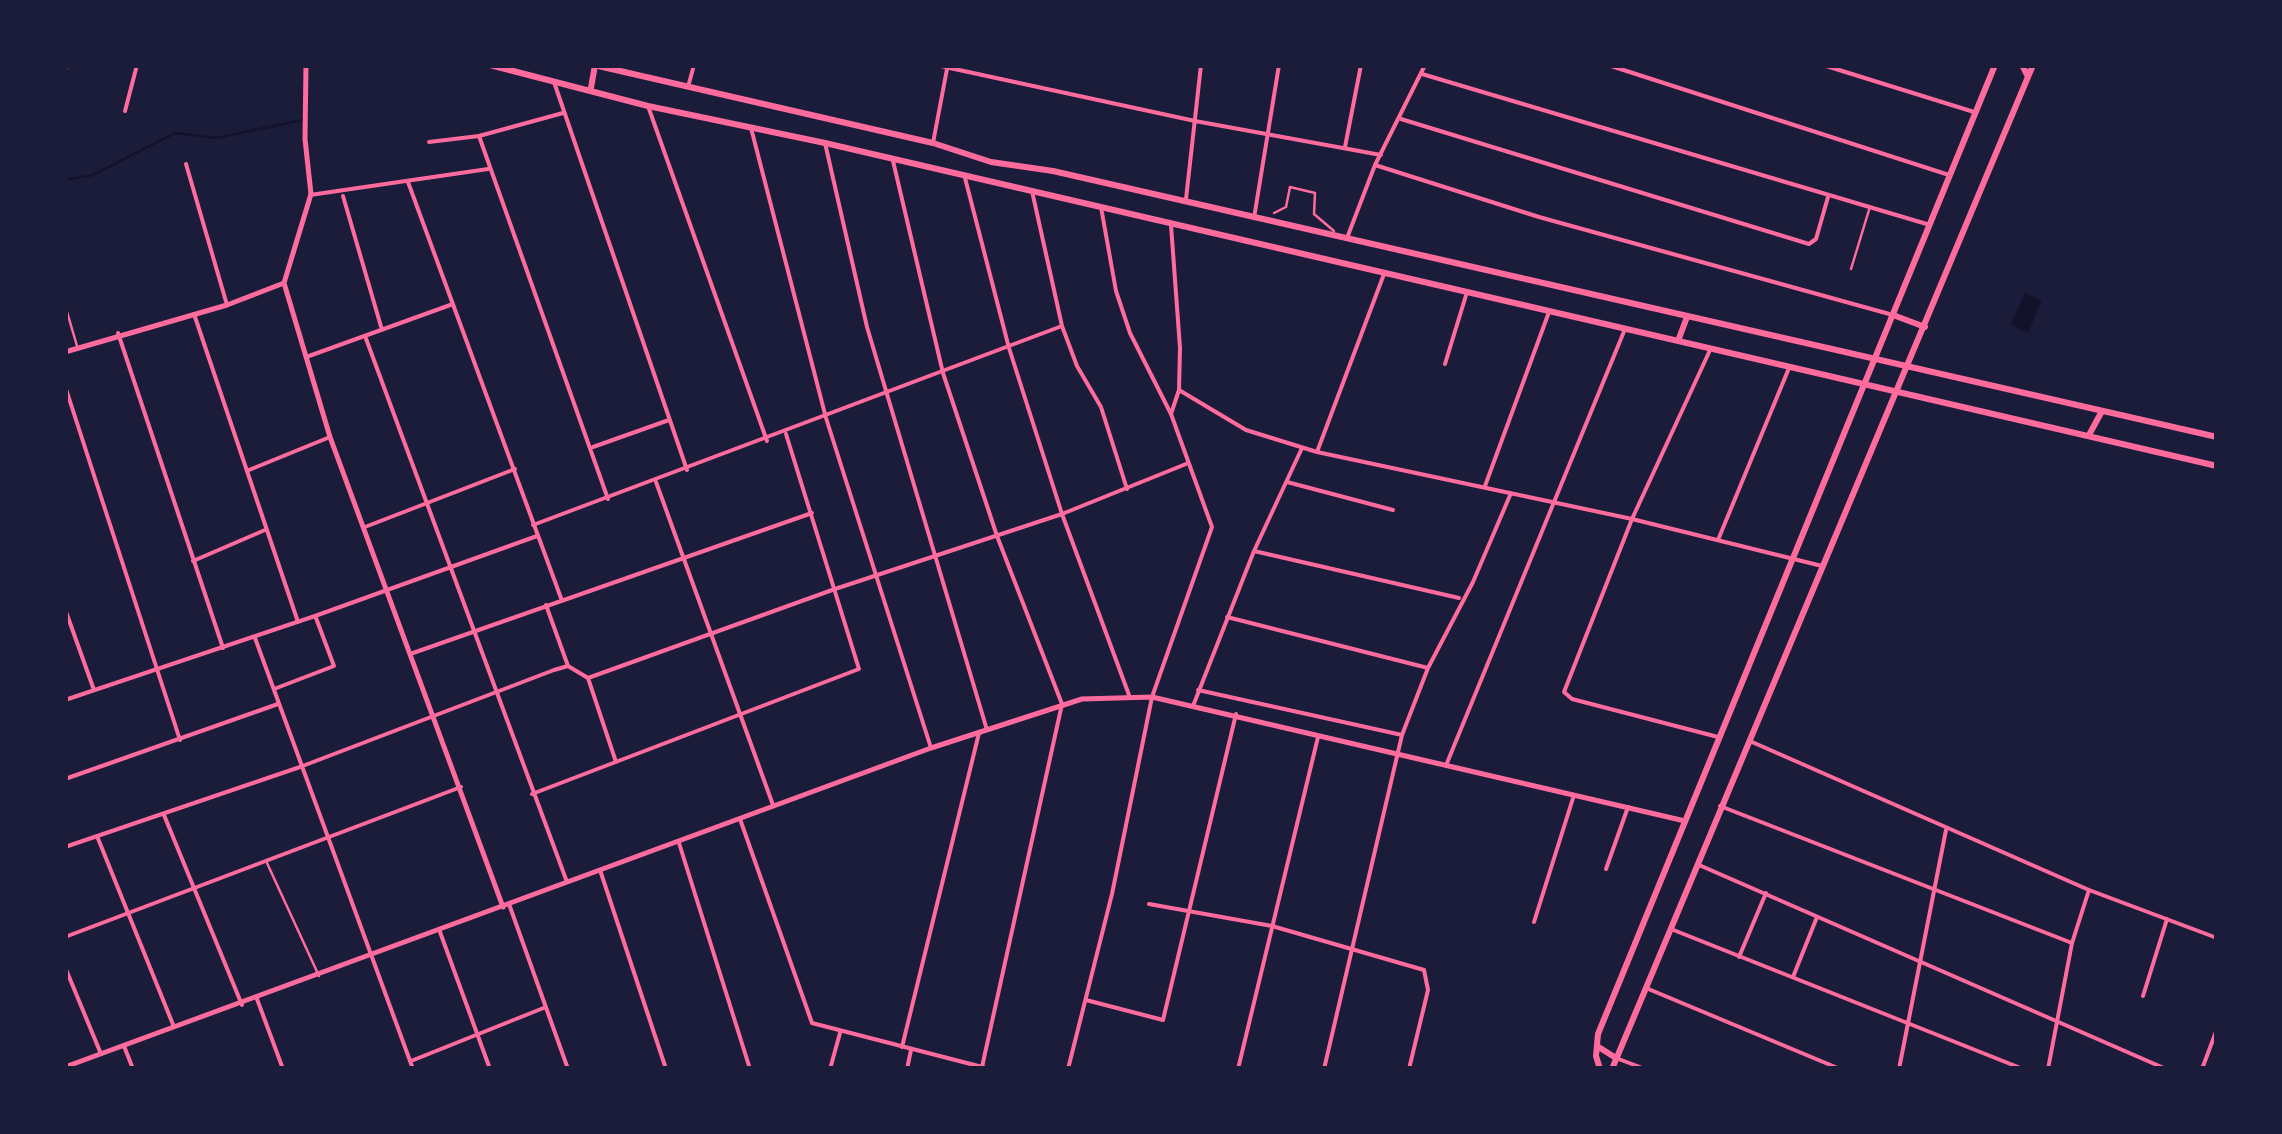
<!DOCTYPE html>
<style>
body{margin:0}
#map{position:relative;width:2282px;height:1134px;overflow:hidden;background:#1b1b3a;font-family:"Source Sans 3",sans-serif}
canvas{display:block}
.frame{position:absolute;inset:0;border:68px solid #1b1b3a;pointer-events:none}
</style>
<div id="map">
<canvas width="2282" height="1134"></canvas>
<div class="frame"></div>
</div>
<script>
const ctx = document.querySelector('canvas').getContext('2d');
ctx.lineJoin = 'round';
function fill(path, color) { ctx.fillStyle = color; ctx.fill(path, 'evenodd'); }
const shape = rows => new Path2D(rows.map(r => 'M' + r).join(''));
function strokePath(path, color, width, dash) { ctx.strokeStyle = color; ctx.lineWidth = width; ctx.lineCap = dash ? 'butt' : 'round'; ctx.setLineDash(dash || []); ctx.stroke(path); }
fill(shape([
 [2025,293,2042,300,2028,333,2011,325]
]), '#12122b');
strokePath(shape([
 [65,180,93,175,175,133,216,138,303,120]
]), '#12122b', 2.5);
strokePath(shape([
 [1274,213,1286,207,1290,187,1315,193,1314,214,1334,231],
 [1851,269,1869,210],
 [65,305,77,346],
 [267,863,319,976]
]), '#ff6b9d', 2.5);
strokePath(shape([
 [936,65,1195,121,1381,155],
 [1608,65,1949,175],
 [1823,65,1974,112],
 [1422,74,1930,225],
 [65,76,67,65],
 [554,82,687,470],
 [688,87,694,65],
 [648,106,767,441],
 [125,111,137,65],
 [1401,119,1809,244,1816,239,1828,197],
 [751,128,826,418,931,748],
 [479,136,608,499],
 [429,142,479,136,563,113],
 [825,143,867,327,987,730],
 [933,143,947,69],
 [1345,147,1361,65],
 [893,161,943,373,997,536,1062,704,982,1067],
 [186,164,227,305],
 [1375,165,1539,217,1893,315],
 [965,178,1009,348,1062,514,1129,695],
 [408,182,561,598],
 [1032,191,1062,326,1077,366,1101,407,1127,489],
 [310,195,488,169],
 [343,196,382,330],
 [1186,199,1201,65],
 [1254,218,1279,65],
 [1347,238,1375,165,1425,65],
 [194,314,298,622],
 [118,333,223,648],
 [365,336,567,882],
 [1711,348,1632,519,1564,692,1572,699,1718,737],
 [309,356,453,304],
 [1445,364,1467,292],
 [65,386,180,740],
 [1179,390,1246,430,1317,452,1632,519,1822,566],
 [1171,414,1179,390,1180,348,1171,225],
 [593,447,669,420],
 [1317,452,1384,274],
 [249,470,330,437],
 [656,482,773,805],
 [1287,482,1393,510],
 [1485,486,1549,312],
 [533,525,1062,326],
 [365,527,515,469],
 [1718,540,1789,368],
 [1254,551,1459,598],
 [193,561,265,530],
 [546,605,568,666],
 [65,609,94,690],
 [1227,617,1428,668],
 [255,638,413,1069],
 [413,653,812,513],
 [588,678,835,589,1062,514,1186,464],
 [588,678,616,762],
 [274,689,334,666,316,618],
 [1198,690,1402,735],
 [65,700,315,616,537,536],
 [1193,706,1254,551,1302,448],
 [1752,742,2089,890,2217,938],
 [1447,763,1625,329],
 [65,779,278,704],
 [532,794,859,669,786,434],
 [1720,806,2072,943],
 [164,815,242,1005],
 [740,819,812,1023,990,1069],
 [97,836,174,1027],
 [679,843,750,1069],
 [65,847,300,767,554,670,568,666,588,678],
 [1699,865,2166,1069],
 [1606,869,1628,807],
 [600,870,666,1069],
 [509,904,568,1069],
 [1149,904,1272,926,1424,970,1428,990,1409,1069],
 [1534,922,1574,795],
 [1671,929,2023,1069],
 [440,932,490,1069],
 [65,937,461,787],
 [1739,957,1766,893],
 [65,967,101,1054],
 [1793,977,1817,917],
 [1646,988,1840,1069],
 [2143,996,2167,919],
 [257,999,283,1069],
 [1086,1000,1163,1020,1236,714],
 [124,1046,133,1069],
 [902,1047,979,733],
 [1616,1058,1645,1069],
 [411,1061,546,1007],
 [830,1069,840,1033],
 [907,1069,911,1050],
 [1068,1069,1112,894,1152,697,1212,527,1171,414,1130,333,1116,291,1101,207],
 [1238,1069,1318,737],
 [1324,1069,1402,735,1428,668,1473,582,1511,493],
 [1899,1069,1946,830],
 [2048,1069,2072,943,2089,890],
 [2202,1069,2217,1029]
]), '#ff6b9d', 4);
strokePath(shape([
 [284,283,330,437,503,907],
 [284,283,311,194,305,139,306,65],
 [65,352,227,305,284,283],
 [65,1067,931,748,1082,699,1152,697,1685,821]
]), '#ff6b9d', 5);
strokePath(shape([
 [2022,65,2028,77],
 [1893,315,1925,327],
 [1597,1046,1616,1058],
 [1600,1069,1596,1056,1598,1034,1995,65],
 [1612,1069,2033,65]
]), '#ff6b9d', 6);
strokePath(shape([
 [490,65,648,106,825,143,2217,466],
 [594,65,933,143,991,162,1053,171,2217,437],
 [591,88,595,65],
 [1678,341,1687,317],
 [2089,435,2102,411]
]), '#ff6b9d', 6);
</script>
